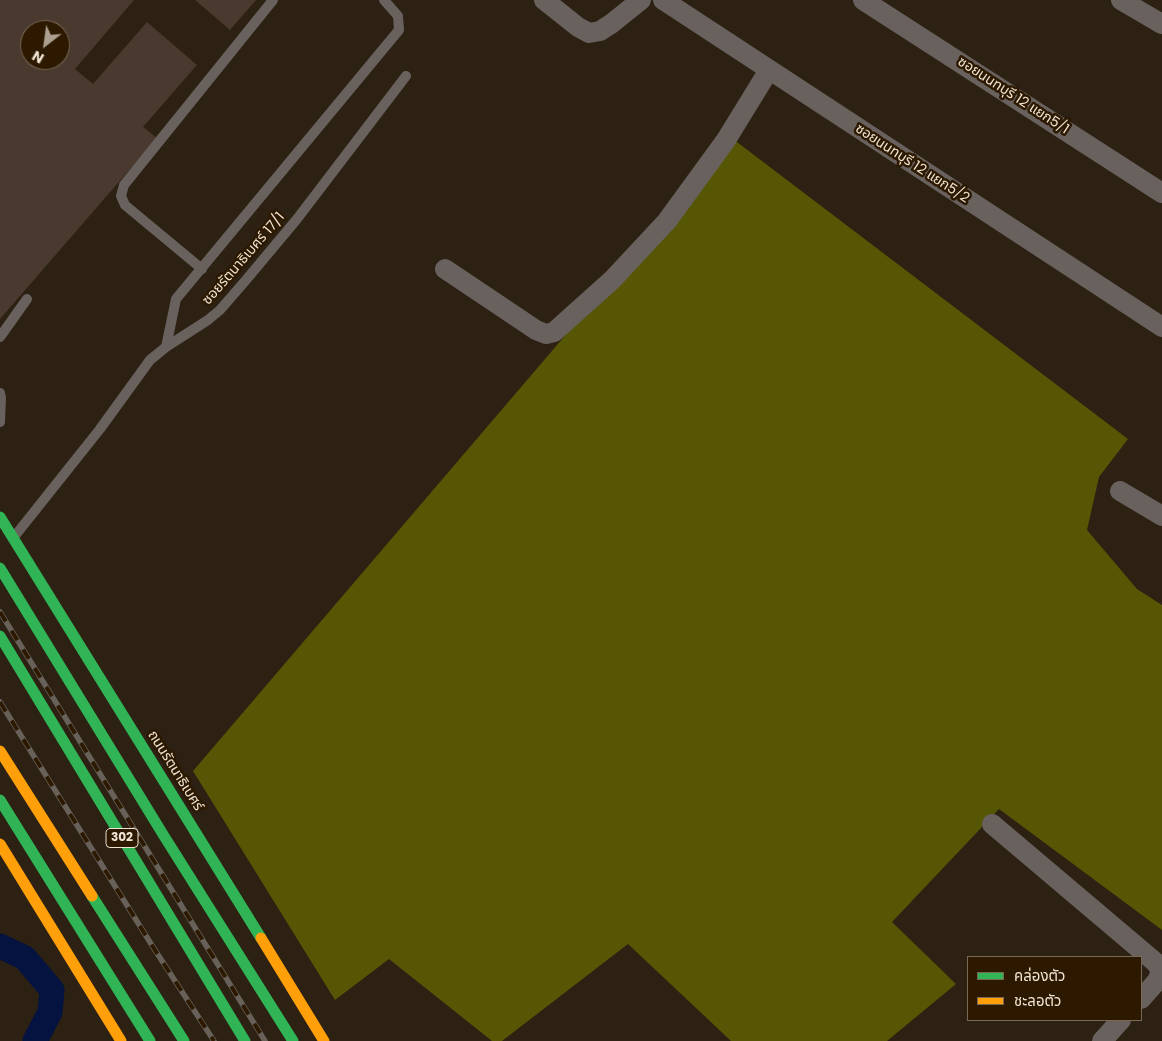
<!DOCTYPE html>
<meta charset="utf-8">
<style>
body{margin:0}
#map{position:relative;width:1162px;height:1041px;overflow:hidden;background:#2c2112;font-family:Poppins,"Noto Sans Thai",sans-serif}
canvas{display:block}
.legend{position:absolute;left:967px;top:956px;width:175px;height:65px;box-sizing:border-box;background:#2c1900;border:1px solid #7a6a55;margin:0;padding:6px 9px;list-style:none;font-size:15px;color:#f0e3d4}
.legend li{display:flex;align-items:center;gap:10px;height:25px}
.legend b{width:25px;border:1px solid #7a6a55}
.north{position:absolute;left:20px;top:20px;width:50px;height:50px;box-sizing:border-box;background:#2c1900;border:1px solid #7a6a55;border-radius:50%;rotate:210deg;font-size:14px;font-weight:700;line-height:20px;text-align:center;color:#f0e3d4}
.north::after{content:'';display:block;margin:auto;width:18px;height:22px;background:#ab9f90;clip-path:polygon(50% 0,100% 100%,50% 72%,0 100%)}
</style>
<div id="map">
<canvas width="1162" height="1041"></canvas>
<ul class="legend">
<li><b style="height:6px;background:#30b455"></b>คล่องตัว</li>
<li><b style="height:6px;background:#ff9f0a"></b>ชะลอตัว</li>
</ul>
<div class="north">N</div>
</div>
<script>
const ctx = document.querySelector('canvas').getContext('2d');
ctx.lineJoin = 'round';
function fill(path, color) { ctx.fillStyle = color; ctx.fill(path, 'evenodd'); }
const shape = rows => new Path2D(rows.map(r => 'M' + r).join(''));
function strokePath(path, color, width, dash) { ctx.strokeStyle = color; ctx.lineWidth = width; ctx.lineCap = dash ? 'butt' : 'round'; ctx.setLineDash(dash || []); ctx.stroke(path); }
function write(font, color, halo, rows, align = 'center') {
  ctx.font = font + ' Poppins,"Noto Sans Thai",sans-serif'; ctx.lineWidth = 5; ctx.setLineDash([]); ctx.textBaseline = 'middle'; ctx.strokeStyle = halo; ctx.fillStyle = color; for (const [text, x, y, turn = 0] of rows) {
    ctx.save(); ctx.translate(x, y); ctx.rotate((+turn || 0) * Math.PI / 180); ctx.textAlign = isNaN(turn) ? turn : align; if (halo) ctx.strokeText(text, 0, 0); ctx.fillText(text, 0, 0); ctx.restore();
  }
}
fill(shape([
 [733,139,1128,439,1099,477,1087,530,1137,589,1162,605,1162,930,999,809,892,922,956,984,887,1041,731,1041,628,944,502,1041,492,1041,389,959,335,1000,193,771]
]), '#565605');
strokePath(shape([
 [0,946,25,958,52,990,50,1012,35,1041]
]), '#041340', 25);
fill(shape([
 [0,0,134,0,75,69,93,84,147,22,197,65,143,127,157,138,0,319],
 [30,30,60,30,60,60,30,60],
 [195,0,256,0,230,30]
]), '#4a392e');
strokePath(shape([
 [202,269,125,205,121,196,124,185,273,0],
 [0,337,27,299],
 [166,347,176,299,399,30,398,16,384,0],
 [0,393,1,398,0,422],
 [14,537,100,429,150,360,166,347,208,320,220,310,246,280,297,219,406,76]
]), '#68615e', 10);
strokePath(shape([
 [544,0,578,27,589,33,600,31,611,24,641,0],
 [663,0,1162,327],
 [863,0,1162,193],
 [1121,0,1162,24],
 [445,269,536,330,546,334,554,332,612,280,667,221,726,140,769,70],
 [1120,491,1162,516],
 [992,824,1155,962,1160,969,1160,974,1157,981,1141,999],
 [1102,1041,1121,1020]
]), '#68615e', 20);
strokePath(shape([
 [0,517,261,938],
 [0,568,164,836,293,1041],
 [0,636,245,1041],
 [0,800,150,1041],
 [92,896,184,1041]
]), '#30b455', 11);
strokePath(shape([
 [0,751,92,896],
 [0,844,121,1041],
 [261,938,324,1041]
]), '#ff9f0a', 11);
const rail = shape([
 [0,612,265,1041],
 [0,702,153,947,214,1041]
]);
strokePath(rail, '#68615a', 5.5);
strokePath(rail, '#2c1900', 4, [11]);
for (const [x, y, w] of [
 [122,838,32]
]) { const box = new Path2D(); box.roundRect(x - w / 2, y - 9.5, w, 19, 4); ctx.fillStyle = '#2c1900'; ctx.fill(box); strokePath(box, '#f0e3d4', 1); }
write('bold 12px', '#f0e3d4', null, [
 ["302",122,838]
]);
write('14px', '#f0e3d4', '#2c1900', [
 ["ซอยนนทบุรี 12 แยก5/1",1013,96,33],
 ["ซอยนนทบุรี 12 แยก5/2",912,164,33],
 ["ซอยรัตนาธิเบศร์ 17/1",244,259,-49],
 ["ถนนรัตนาธิเบศร์",175,771,58]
]);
</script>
